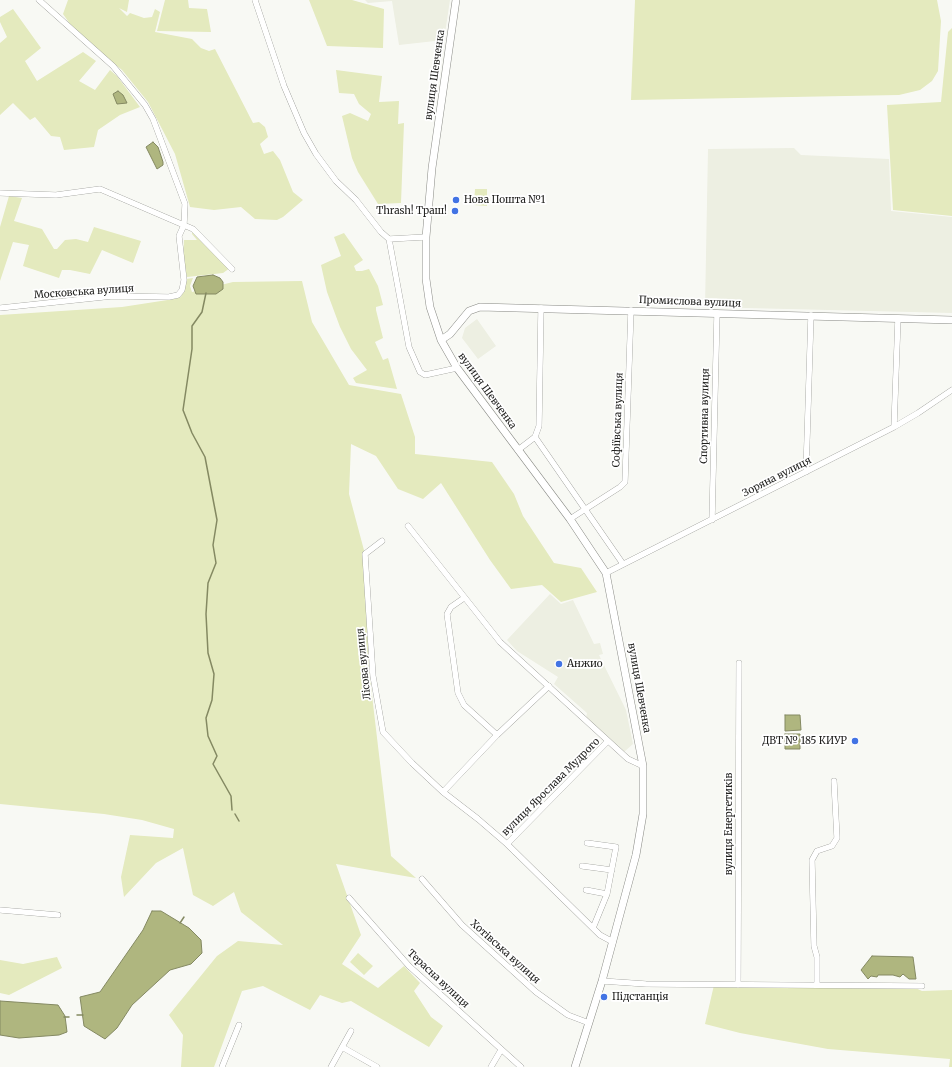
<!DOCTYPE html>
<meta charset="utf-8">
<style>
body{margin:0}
canvas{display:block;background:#f8f9f4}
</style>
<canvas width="952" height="1067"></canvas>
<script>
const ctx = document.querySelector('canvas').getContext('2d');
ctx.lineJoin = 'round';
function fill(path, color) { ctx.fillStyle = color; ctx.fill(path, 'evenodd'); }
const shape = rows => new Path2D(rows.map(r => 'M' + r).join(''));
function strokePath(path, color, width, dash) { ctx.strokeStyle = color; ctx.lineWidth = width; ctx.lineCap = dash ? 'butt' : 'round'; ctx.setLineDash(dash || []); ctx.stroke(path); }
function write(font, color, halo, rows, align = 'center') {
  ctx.font = font + ' Merriweather,serif'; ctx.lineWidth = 3.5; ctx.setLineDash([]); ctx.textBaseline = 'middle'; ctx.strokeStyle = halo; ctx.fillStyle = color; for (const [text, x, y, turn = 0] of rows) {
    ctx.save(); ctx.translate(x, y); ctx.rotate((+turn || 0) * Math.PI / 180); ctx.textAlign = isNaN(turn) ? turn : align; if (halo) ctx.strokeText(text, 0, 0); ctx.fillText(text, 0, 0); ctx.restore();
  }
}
fill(shape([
 [365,0,450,0,444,40,399,45,392,1,368,3],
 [794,148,801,155,889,159,891,211,952,217,952,313,705,307,708,149],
 [477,319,496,346,478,359,462,338,465,328],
 [550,594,561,604,573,600,594,644,600,643,603,654,599,655,626,710,633,744,624,752,586,718,587,713,554,684,558,677,517,651,507,640]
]), '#edefe2');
fill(shape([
 [68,0,129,0,127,12,119,8,127,16,130,13,144,18,152,17,155,9,160,12,155,32,192,39,201,48,209,51,215,49,253,123,259,122,265,127,268,137,260,144,264,154,273,151,280,160,293,192,303,200,283,217,277,220,255,219,241,207,214,210,190,207,175,154,148,102,122,70,77,34,63,14],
 [165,0,188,0,189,8,207,9,211,32,157,31],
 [309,0,352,0,384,9,383,48,327,46],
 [635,0,937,0,941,21,938,71,932,81,920,90,899,95,631,100],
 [13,9,41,48,25,61,37,81,83,52,96,61,79,81,95,90,110,70,117,76,140,107,120,115,98,130,94,147,64,150,60,137,51,136,35,117,30,120,13,103,0,115,0,43,7,37,0,22,0,17],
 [952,28,952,216,893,210,887,105,941,102,948,32],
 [336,70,382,76,379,102,399,101,398,124,404,123,401,203,378,204,358,172,352,158,342,116,350,113,368,121,371,114,359,104,354,94,339,93],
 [475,189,487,189,487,206,474,205],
 [9,196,22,198,14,221,42,229,54,249,57,249,65,240,76,239,88,242,94,227,141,241,133,263,102,250,90,274,70,270,62,270,59,278,23,266,29,245,13,242,0,281,0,227],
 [192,230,230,268,223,273,187,277,183,259,184,240,197,240,192,234],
 [344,233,363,260,354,266,356,271,362,271,369,269,378,286,383,305,376,307,376,310,383,338,375,342,383,360,388,358,397,389,356,383,353,378,367,370,351,349,340,327,327,292,321,265,341,256,334,237],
 [193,278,190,286,192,292,233,282,302,281,312,322,349,385,401,394,415,437,415,454,492,462,514,494,523,516,554,563,581,568,597,592,561,602,542,585,511,589,490,560,441,483,423,499,398,489,376,456,351,444,349,494,365,554,369,670,391,856,416,878,336,864,361,935,342,964,378,988,404,966,420,983,414,991,431,1017,443,1026,429,1047,351,1001,342,1003,320,995,310,1010,263,986,242,991,214,1067,181,1067,183,1035,169,1015,217,956,238,941,283,945,241,912,234,892,213,906,193,895,183,848,156,863,124,897,121,877,130,835,173,838,174,829,142,820,104,814,0,804,0,315,122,307,174,299,181,297,186,279],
 [358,953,373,966,364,975,350,962],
 [57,957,62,968,9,995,0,993,0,960,23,964],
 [714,985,909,985,922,991,952,990,952,1067,949,1067,950,1059,828,1049,740,1033,705,1024]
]), '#e4eabe');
const water = shape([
 [118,91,123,95,127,103,117,104,113,94,118,91],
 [153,142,158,147,163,162,163,165,157,169,146,147,153,142],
 [213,275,220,278,223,282,223,289,216,294,196,294,193,286,197,277,213,275],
 [785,715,800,715,801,730,785,731,785,715],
 [785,734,800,734,800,749,785,749,785,734],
 [152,911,161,911,189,928,201,940,202,953,191,964,170,970,132,1005,117,1028,105,1039,84,1026,80,997,100,992,143,930,152,911],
 [872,956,913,957,916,979,909,979,903,974,900,977,893,975,878,975,877,977,871,976,868,979,861,970,872,956],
 [0,1001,58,1005,65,1016,67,1032,59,1035,19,1038,0,1035,0,1001]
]);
fill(water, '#afb67f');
strokePath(water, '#848962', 1);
strokePath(shape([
 [206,293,202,312,192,326,192,349,183,410,192,433,205,457,217,520,213,545,216,563,208,583,206,614,208,653,214,674,212,700,206,718,208,736,217,756,213,764,231,796,232,810],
 [235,814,239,821],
 [180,923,184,917],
 [77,1015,83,1015],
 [64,1017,69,1017]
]), '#848962', 1.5);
const minor = shape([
 [255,0,284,86,304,133,316,154,336,181,356,200,381,232,389,239,409,347,420,372,425,375,457,368],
 [0,193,56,195,100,189,193,229,232,269],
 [389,239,426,237],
 [0,308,113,296,169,297,178,295,182,290,184,280,179,236,184,225,185,204,153,119,145,105,113,66,39,0],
 [894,427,898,318],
 [535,437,623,564],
 [518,450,535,437,539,426,541,308],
 [806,472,811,315],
 [570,519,620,487,625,482,631,310],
 [712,520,717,313],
 [408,526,500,642,628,759,643,766],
 [382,541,365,554,373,676,383,732,412,763,443,792,478,819,507,844,600,935,613,942],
 [606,573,894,427,918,413,952,390],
 [464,598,451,607,447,614,458,693,464,705,497,735],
 [443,792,497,735,549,686],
 [587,843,616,847,607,894,593,928],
 [507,844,608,741],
 [582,866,612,870],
 [422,879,462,925,536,992,568,1015,589,1023],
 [586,890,607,894],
 [349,898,409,966,521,1067],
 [0,910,58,915],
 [602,981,646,984,922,986],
 [817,984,817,957,814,946,812,860,817,851,832,846,837,838,834,781],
 [738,985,739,663],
 [342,1047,377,1067],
 [222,1067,239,1025],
 [331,1067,351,1031],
 [491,1067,501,1050]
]);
const tertiary = shape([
 [456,0,432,168,426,237,426,279,430,307,441,340,457,368,570,519,606,573,643,766,643,814,636,855,602,981,575,1067],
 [441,340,450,334,469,311,480,307,952,320]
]);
strokePath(minor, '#898a85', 6);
strokePath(tertiary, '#898a85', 8);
strokePath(minor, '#fff', 5.5);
strokePath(tertiary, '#fff', 7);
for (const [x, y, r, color] of [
 [456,200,4,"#4273e4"],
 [455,211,4,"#4273e4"],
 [559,664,4,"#4273e4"],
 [855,741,4,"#4273e4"],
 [604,997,4,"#4273e4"]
]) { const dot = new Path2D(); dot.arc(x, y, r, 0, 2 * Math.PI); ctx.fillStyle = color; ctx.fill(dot); strokePath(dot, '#fff', 1.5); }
write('10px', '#21211f', '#fff', [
 ["вулиця Шевченка",435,75,-82],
 ["Московська вулиця",84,292,-4],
 ["Промислова вулиця",690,302,2],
 ["вулиця Шевченка",487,391,54],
 ["Спортивна вулиця",705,416,-89],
 ["Софіївська вулиця",618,420,-88],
 ["Зоряна вулиця",777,477,-27],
 ["Лісова вулиця",364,664,-96],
 ["вулиця Шевченка",639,688,80],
 ["вулиця Ярослава Мудрого",551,787,-45],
 ["вулиця Енергетиків",729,824,-90],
 ["Хотівська вулиця",505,952,42],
 ["Терасна вулиця",438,979,43]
]);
write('10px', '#21211f', '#fff', [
 ["Нова Пошта №1",464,200],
 ["Thrash! Траш!",447,211,"right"],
 ["Анжио",567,664],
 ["ДВТ № 185 КИУР",847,741,"right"],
 ["Підстанція",612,997]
], 'left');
</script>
